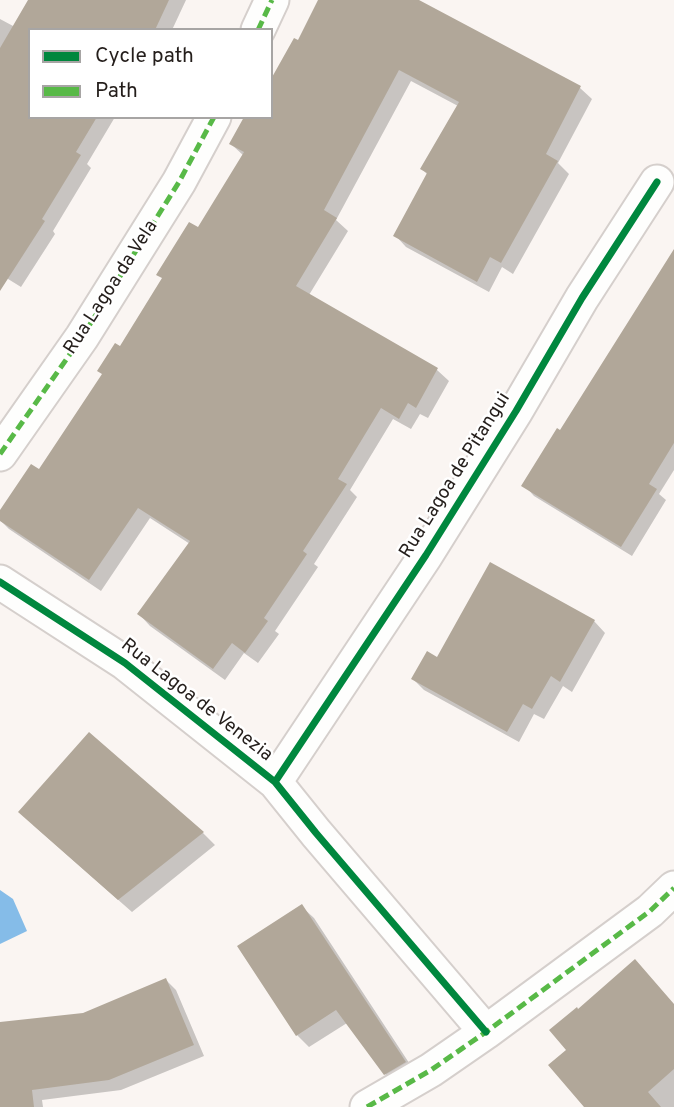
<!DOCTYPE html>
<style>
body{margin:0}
#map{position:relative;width:674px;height:1107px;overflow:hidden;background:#faf5f2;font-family:Overpass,sans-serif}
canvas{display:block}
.legend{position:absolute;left:28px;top:28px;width:245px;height:91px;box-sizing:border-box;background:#fff;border:2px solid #a7a5a4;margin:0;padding:9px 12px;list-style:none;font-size:21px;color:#241e1b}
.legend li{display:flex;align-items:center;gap:14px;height:35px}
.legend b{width:35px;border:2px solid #a7a5a4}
</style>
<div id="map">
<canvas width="674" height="1107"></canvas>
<ul class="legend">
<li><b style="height:9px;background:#00873e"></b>Cycle path</li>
<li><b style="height:9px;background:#58b947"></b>Path</li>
</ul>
</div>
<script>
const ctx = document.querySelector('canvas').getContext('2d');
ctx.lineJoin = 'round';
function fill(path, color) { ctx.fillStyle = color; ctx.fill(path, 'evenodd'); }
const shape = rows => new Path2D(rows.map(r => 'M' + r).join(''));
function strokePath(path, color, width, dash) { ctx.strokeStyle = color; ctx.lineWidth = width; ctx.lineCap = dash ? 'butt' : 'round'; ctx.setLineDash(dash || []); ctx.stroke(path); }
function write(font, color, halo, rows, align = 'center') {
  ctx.font = font + ' Overpass,sans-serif'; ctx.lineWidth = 5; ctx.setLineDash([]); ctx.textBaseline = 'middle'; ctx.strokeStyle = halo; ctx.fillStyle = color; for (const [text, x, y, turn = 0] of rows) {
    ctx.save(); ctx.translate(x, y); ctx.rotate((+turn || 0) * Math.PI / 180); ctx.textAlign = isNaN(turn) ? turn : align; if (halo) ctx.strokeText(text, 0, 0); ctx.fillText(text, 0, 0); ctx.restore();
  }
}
fill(shape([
 [0,890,13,899,27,931,0,944]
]), '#85bce8');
fill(shape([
 [47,0,186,0,172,30,30,30],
 [320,0,415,0,580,88,592,99,558,163,569,174,513,274,502,267,489,292,406,247,395,235,428,175,422,169,458,106,411,81,336,220,348,231,309,295,437,370,449,381,428,418,420,414,411,429,393,419,350,490,357,497,314,564,318,567,275,631,279,634,258,663,244,653,225,680,150,626,139,614,190,544,150,518,101,591,9,529,0,520,0,513,40,472,199,230,244,156,231,144,271,117,299,43],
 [0,19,28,34,30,117,115,117,87,164,91,168,53,231,55,234,21,287,0,274],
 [674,251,674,470,659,494,666,500,632,556,534,496,524,485,560,432],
 [594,621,605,633,572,692,563,686,544,719,534,714,519,742,424,690,413,679,438,659],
 [33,825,203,833,215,845,132,912],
 [301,906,314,918,417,1075,397,1086,385,1074,347,1023,309,1047,297,1035,239,947],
 [166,980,176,990,204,1056,121,1090,42,1100,43,1107,0,1107,0,1023,84,1014],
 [674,1005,674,1107,585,1107,569,1050]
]), '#0003');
fill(shape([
 [28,0,169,0,155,30,30,30,30,117,97,117,76,152,81,155,42,219,45,221,0,291,0,48],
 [318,0,419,0,581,86,546,154,558,161,501,263,490,257,477,282,393,236,427,173,420,169,459,102,399,70,324,210,337,218,296,286,438,368,416,408,408,403,399,419,381,408,338,479,347,484,303,551,307,554,264,618,268,621,245,653,232,643,213,669,137,614,190,541,138,508,89,580,0,521,0,510,31,464,39,469,102,374,97,371,115,343,120,346,162,278,156,275,189,222,198,227,244,152,229,144,244,117,271,117,271,79,294,38,298,40],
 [674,249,674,443,649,484,657,489,621,547,521,486,557,428,560,430],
 [490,562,595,620,560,682,551,676,532,709,523,704,507,732,411,679,427,651,437,657],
 [89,732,204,832,118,900,18,812],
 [302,904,406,1062,384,1075,336,1010,296,1036,237,946],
 [635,959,674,1004,674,1069,648,1092,661,1107,584,1107,548,1065,566,1050,549,1030,577,1007,578,1009],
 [166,978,194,1045,109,1080,32,1090,34,1107,0,1107,0,1022,83,1013]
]), '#b1a799');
const street = shape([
 [258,30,272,0],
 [0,454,82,337,179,182,214,117],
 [0,582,125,663,275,782,316,833,486,1032],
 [275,782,426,555,516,411,582,298,657,182],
 [367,1107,431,1070,486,1032,650,911,674,888]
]);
strokePath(street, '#d5cfcc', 37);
strokePath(street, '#fefefd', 33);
strokePath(shape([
 [258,30,272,0],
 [0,454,82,337,179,182,214,117],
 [367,1107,431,1070,486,1032,650,911,674,888]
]), '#58b947', 5, [10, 5]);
strokePath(shape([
 [0,582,125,663,275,782,316,833,486,1032],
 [275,782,426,555,516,411,582,298,657,182]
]), '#00873e', 7);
write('19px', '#241e1b', '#fff', [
 ["Rua Lagoa da Vela",112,288,-57],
 ["Rua Lagoa de Pitangui",456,476,-58],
 ["Rua Lagoa de Venezia",196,701,38]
]);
</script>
